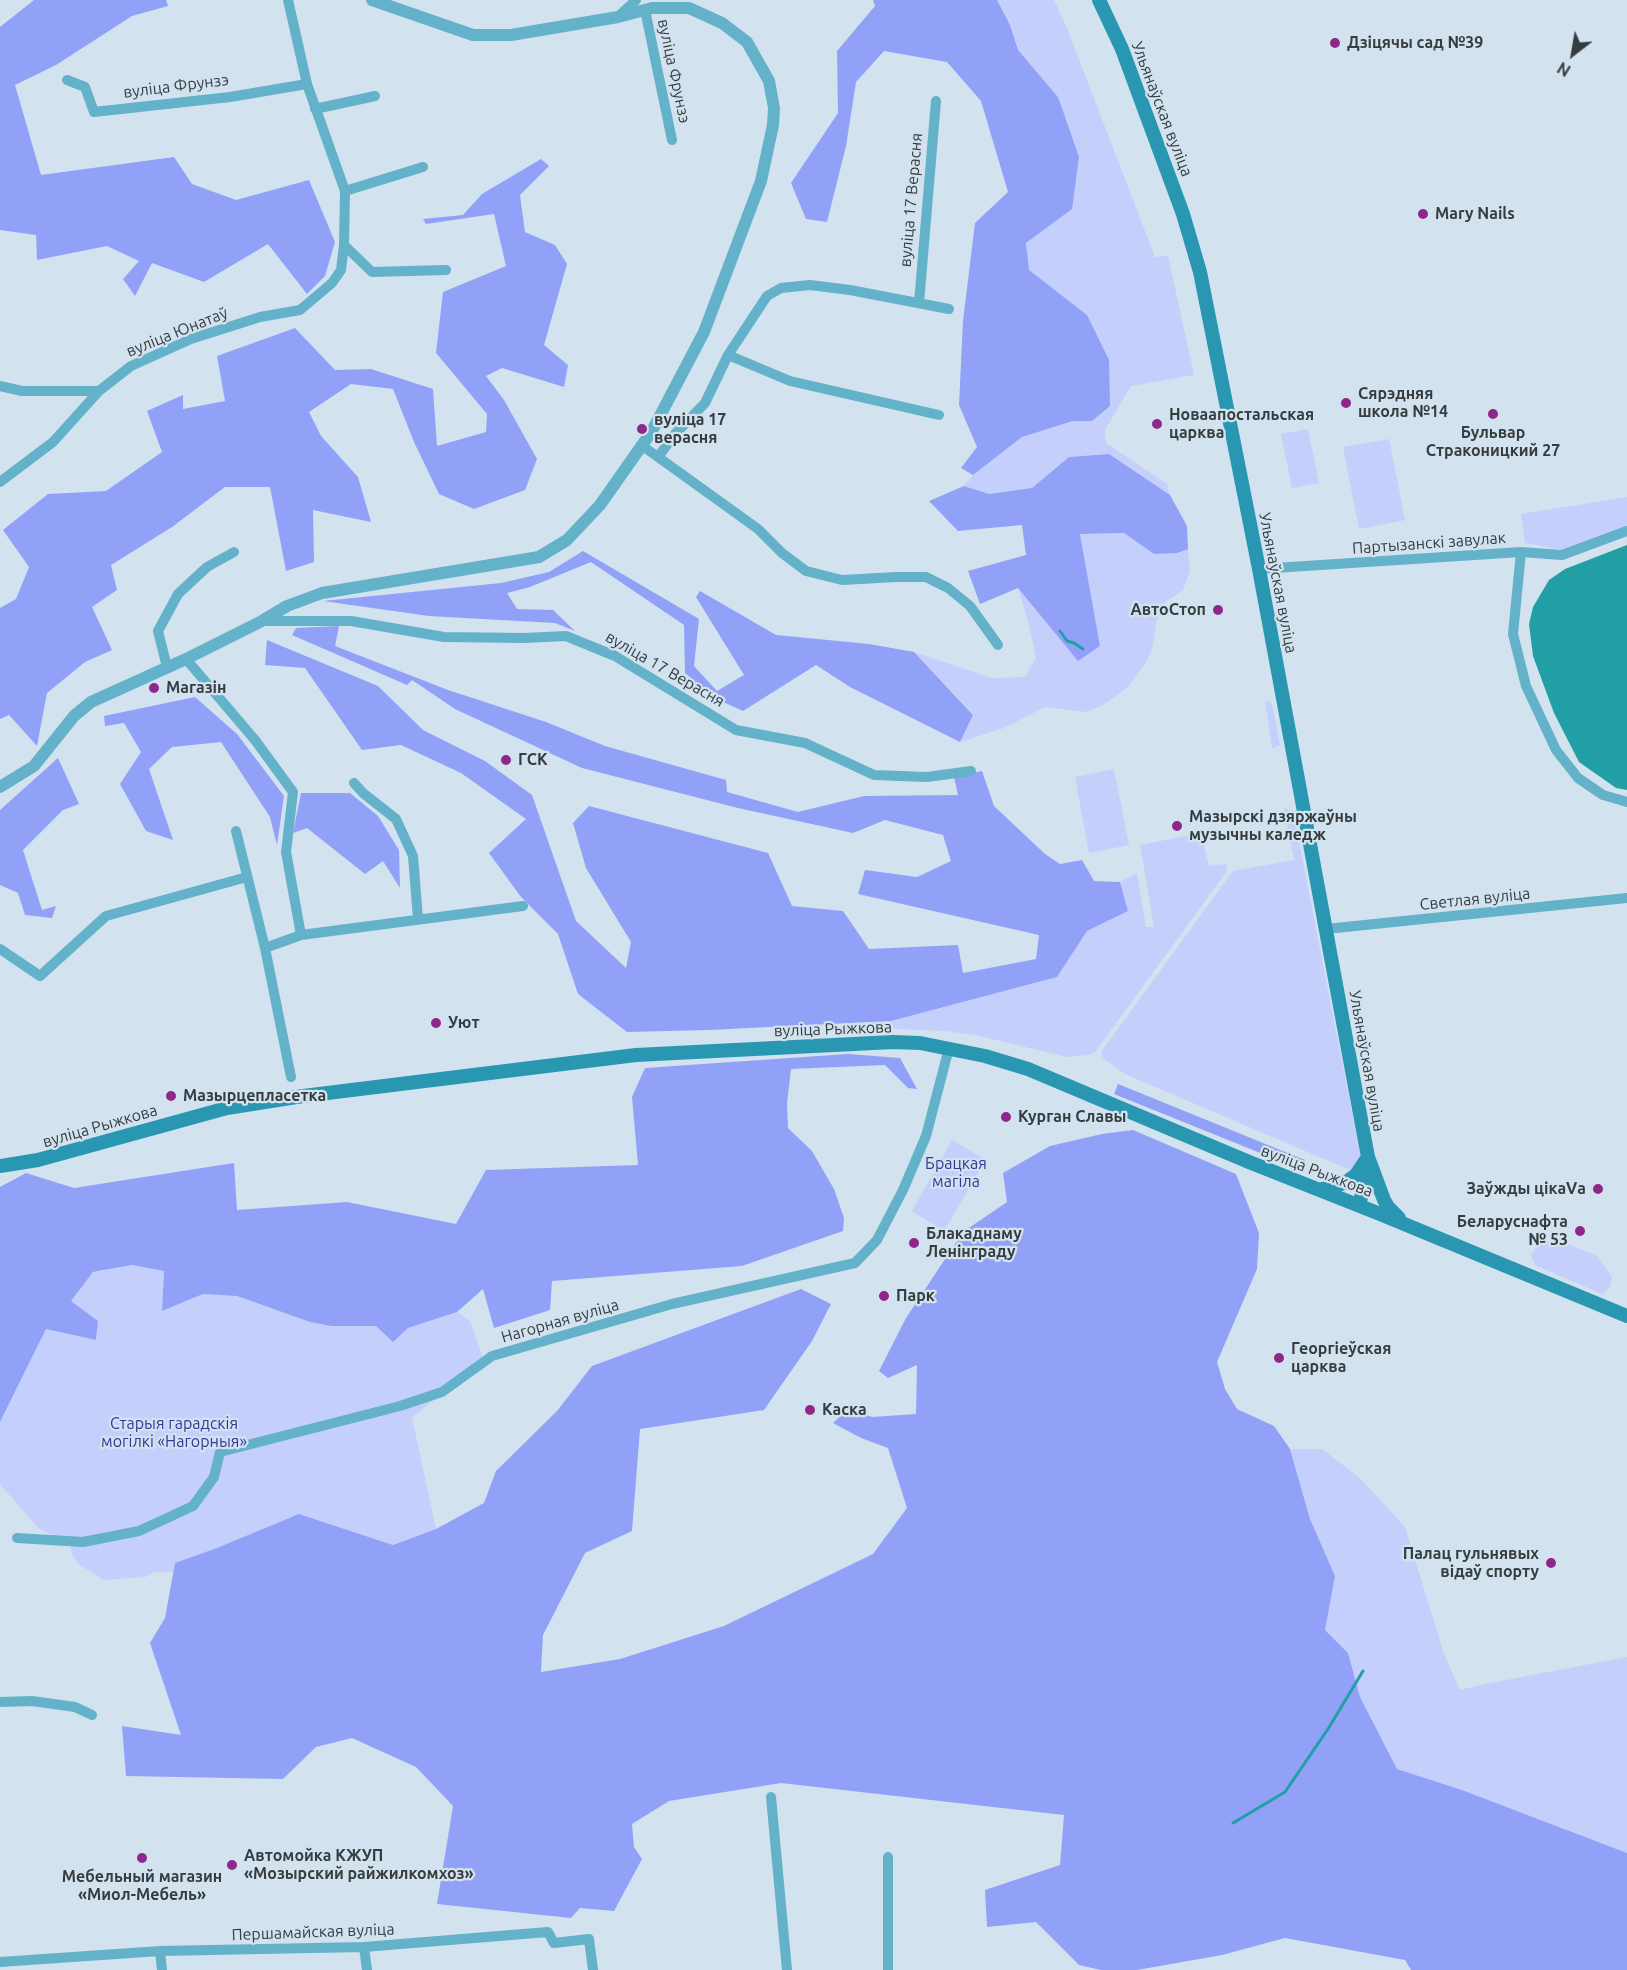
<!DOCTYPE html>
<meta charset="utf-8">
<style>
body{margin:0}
#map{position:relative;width:1627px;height:1970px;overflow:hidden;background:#d2e2ee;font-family:Ubuntu,sans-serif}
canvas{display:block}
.north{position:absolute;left:1543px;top:24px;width:60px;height:60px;-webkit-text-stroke:4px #d2e2ee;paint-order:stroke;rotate:211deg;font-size:16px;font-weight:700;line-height:24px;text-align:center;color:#363d41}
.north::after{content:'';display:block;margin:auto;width:21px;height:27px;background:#363d41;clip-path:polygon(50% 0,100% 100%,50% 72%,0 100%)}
</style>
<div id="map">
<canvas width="1627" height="1970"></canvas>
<div class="north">N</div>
</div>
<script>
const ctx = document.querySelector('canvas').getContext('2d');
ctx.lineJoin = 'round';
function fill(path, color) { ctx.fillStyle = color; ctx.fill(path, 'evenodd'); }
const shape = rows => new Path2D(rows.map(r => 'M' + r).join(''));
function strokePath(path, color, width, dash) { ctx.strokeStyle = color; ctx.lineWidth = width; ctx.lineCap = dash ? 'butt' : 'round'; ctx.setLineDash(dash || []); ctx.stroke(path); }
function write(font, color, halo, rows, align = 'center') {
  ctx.font = font + ' Ubuntu,sans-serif'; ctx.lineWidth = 4.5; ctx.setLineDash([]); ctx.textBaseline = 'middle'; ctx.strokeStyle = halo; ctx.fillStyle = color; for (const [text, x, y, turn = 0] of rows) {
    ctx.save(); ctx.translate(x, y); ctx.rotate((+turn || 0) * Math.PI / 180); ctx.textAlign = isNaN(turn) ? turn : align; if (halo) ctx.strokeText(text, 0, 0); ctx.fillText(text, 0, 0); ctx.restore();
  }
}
fill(shape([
 [997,0,1054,0,1067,28,1155,257,1168,256,1194,375,1131,386,1105,430,1106,443,1167,484,1170,495,1109,454,1069,457,1032,488,989,494,964,486,973,475,1022,437,1073,421,1092,421,1087,315,1029,271,1026,243,1072,209,1058,97,1018,50,1010,25],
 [1308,429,1319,483,1292,488,1281,434],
 [1389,439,1405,520,1359,529,1343,447],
 [1627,497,1627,526,1563,550,1525,543,1521,514],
 [1124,533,1154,554,1177,553,1188,549,1190,571,1183,590,1164,603,1157,620,1152,649,1145,664,1128,687,1103,705,1087,712,1045,707,1004,728,960,742,973,714,914,652,992,678,1025,677,1036,658,1028,621,1018,588,1078,660,1100,646,1080,534],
 [1265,700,1272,704,1280,745,1272,749],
 [1114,769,1129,845,1089,853,1075,777],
 [1284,808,1293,811,1360,1154,1359,1161,1352,1171,1125,1074,1103,1058,1101,1052,1233,871,1294,860],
 [1201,833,1209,866,1226,864,1227,871,1095,1052,1088,1055,1067,1057,975,1035,945,1031,875,1028,873,1022,891,1021,1057,977,1087,931,1128,911,1120,882,1137,873,1146,927,1154,927,1140,845],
 [952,1140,986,1160,944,1231,912,1211],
 [1555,1239,1597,1256,1612,1277,1610,1287,1602,1294,1535,1265,1531,1255,1538,1245],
 [132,1265,164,1271,162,1311,203,1294,237,1296,310,1322,331,1326,376,1326,408,1328,457,1312,470,1321,483,1358,412,1418,436,1529,393,1545,299,1514,196,1572,154,1572,145,1577,104,1580,80,1565,72,1555,70,1545,38,1528,0,1484,0,1422,46,1329,96,1340,98,1321,71,1301,92,1273],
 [1290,1449,1322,1449,1361,1479,1405,1527,1444,1654,1460,1690,1485,1684,1627,1657,1627,1853,1462,1790,1397,1769,1360,1697,1348,1653,1325,1630,1335,1576,1310,1519]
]), '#c5cffc');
fill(shape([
 [34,0,166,0,168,6,132,16,56,65,15,85,41,175,174,157,192,184,236,200,309,180,335,242,325,276,307,294,268,244,204,282,152,263,135,296,123,279,139,261,107,246,37,260,36,235,0,230,0,27],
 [873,0,997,0,1010,25,1018,50,1058,97,1079,157,1072,209,1026,243,1029,270,1087,315,1109,360,1110,406,1092,421,1073,421,1022,437,973,475,961,468,977,447,959,405,963,321,975,223,1008,192,981,101,947,62,884,51,856,82,846,146,827,222,806,219,791,183,838,113,837,51,875,6],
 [541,159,549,166,520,195,525,232,555,245,567,264,544,345,568,365,564,387,502,368,486,376,504,400,537,459,525,490,474,509,439,494,414,442,393,389,351,384,309,412,321,436,358,477,371,522,313,510,314,562,286,571,270,487,225,487,172,527,111,565,117,590,92,607,112,650,85,662,47,693,37,746,9,715,0,719,0,608,16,599,29,567,3,530,48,494,106,491,162,452,147,411,183,395,183,409,225,401,217,356,295,328,335,370,371,369,433,389,437,446,486,432,487,414,436,353,443,292,506,266,494,214,426,224,423,219,463,215,482,194],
 [1109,454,1170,495,1187,526,1188,549,1177,553,1154,554,1124,533,1080,534,1100,646,1078,661,1018,588,980,604,968,571,1026,555,1022,525,958,531,929,501,964,486,989,494,1032,488,1069,457],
 [583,551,699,619,694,666,717,691,744,675,696,597,700,591,776,635,869,644,914,652,973,715,960,742,850,687,816,665,743,711,712,697,685,673,684,625,591,562,530,587,507,593,517,609,553,610,575,631,555,623,429,616,323,601,501,583,549,572],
 [339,626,335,646,448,690,546,722,605,746,726,780,727,792,798,812,864,796,958,795,954,777,982,771,994,806,1045,854,1060,864,1082,860,1094,881,1120,882,1128,911,1087,931,1057,977,891,1021,709,1030,627,1032,578,994,558,934,521,897,489,853,526,819,461,773,401,745,362,750,305,668,265,665,267,640,378,686,423,730,485,761,532,795,576,921,626,968,631,942,586,868,573,823,589,806,768,853,792,906,843,911,869,949,958,945,963,973,1036,959,1039,935,858,894,865,870,917,877,951,861,943,835,885,820,853,833,738,808,582,768,455,709,412,680,407,685,292,635,296,628],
 [195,697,237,734,284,796,277,845,270,817,221,742,172,747,149,769,173,840,146,831,120,784,141,752,124,723,105,726,104,716],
 [58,758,79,804,63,810,23,850,42,910,56,906,52,918,25,915,18,893,0,885,0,810],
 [301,793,350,793,378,816,399,850,400,888,383,861,365,874,307,828,293,833],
 [848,1054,900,1058,917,1089,908,1088,885,1065,791,1069,787,1103,788,1128,812,1151,834,1189,844,1218,843,1231,742,1266,552,1281,550,1310,494,1328,483,1289,457,1312,408,1328,393,1342,376,1326,331,1326,310,1322,237,1296,203,1294,162,1311,164,1271,132,1265,93,1272,71,1301,98,1321,96,1340,46,1329,0,1422,0,1187,26,1173,74,1188,234,1163,237,1210,347,1202,456,1224,486,1170,638,1165,632,1097,645,1068],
 [1118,1084,1305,1160,1305,1171,1114,1094],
 [1133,1130,1236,1174,1259,1233,1257,1269,1217,1362,1225,1389,1237,1409,1274,1426,1290,1449,1310,1519,1335,1576,1325,1630,1348,1653,1360,1697,1397,1769,1462,1790,1627,1853,1627,1970,1411,1970,1405,1960,1285,1938,1222,1955,1137,1970,1101,1970,1079,1965,1036,1922,987,1927,985,1890,1060,1865,1064,1815,781,1783,669,1801,632,1824,634,1847,642,1859,614,1911,580,1908,571,1918,437,1904,453,1806,416,1767,352,1738,316,1747,283,1779,126,1776,122,1726,181,1735,150,1643,165,1618,175,1563,217,1548,299,1514,393,1545,436,1529,484,1503,496,1471,557,1411,592,1366,801,1289,831,1304,812,1341,764,1410,640,1429,632,1531,585,1553,543,1635,541,1672,620,1659,724,1626,873,1554,907,1508,888,1448,861,1438,833,1423,848,1409,872,1417,916,1414,917,1365,888,1378,879,1371,906,1318,963,1232,1007,1202,1003,1173,1050,1146,1102,1134]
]), '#91a1f8');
fill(shape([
 [1627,545,1627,790,1616,788,1579,762,1554,713,1533,656,1529,624,1533,607,1549,580,1565,569]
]), '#229fa5');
strokePath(shape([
 [1060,631,1067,641,1074,643,1083,649],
 [1233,1823,1285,1792,1328,1729,1363,1671]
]), '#229fa5', 3);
strokePath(shape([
 [645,10,672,140],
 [618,17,636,0],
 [67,80,85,87,94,112,230,97,307,84],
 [315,109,375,96],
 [345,191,423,167],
 [344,245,372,272,446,270],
 [919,303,936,101],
 [728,355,767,296,781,288,810,285,850,290,949,309],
 [0,386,22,391,99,391],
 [641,445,658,457,675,434,705,403,728,355,790,381,939,415],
 [658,457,758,529,782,553,806,571,842,580,896,577,926,577,948,588,970,606,998,645],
 [0,482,53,442,99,391,131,366,191,339,260,317,300,310,332,283,341,270,344,245,345,191,307,84,288,0],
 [1521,552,1513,634,1526,686,1556,750,1578,778,1603,795,1627,802],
 [1259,569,1521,552,1562,555,1627,531],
 [262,621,351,621,444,637,524,638,566,636,615,656,736,730,805,743,874,775,927,777,971,771],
 [186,659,255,740,293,792,286,852,301,935],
 [167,667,158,631,178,594,207,567,234,552],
 [354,783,363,793,396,819,413,856,418,919],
 [236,831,265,948,291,1077],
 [1326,929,1627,898],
 [265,948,301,935,523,906],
 [0,949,40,976,106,916,247,877],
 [17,1538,83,1542,139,1531,193,1506,214,1477,220,1452,400,1406,442,1392,492,1356,672,1304,855,1263,877,1240,903,1190,926,1136,949,1048],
 [0,1702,32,1701,75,1707,92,1715],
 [771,1797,787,1970],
 [888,1857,888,1970],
 [364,1947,367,1970],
 [160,1951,162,1970],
 [0,1962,160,1951,364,1947,548,1932,554,1943,589,1939,593,1970]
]), '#63b2c9', 10);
strokePath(shape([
 [0,787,34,766,74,716,91,702,186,659,262,621,287,606,322,593,539,557,567,540,600,505,652,431,704,332,761,181,773,125,774,108,769,81,747,42,722,23,689,8,652,8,618,17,511,35,473,35,372,0]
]), '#63b2c9', 12);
strokePath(shape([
 [1099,0,1122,49,1183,214,1200,272,1259,569,1368,1157,1384,1200,1388,1207,1399,1218],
 [0,1166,38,1160,227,1108,303,1096,636,1055,893,1042,920,1043,985,1056,1028,1069,1249,1162,1380,1214,1627,1316],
 [1319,1190,1345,1183,1356,1175,1368,1157],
 [1359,1205,1366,1179,1368,1162]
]), '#2a97b2', 14);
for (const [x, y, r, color] of [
 [1335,43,6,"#90268a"],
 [1423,214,6,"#90268a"],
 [1346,403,6,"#90268a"],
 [1493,414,6,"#90268a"],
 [1157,424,6,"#90268a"],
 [642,429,6,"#90268a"],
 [1218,610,6,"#90268a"],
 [154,688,6,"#90268a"],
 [506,760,6,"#90268a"],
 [1177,826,6,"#90268a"],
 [436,1023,6,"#90268a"],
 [171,1096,6,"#90268a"],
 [1006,1117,6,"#90268a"],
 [1598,1189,6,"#90268a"],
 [1580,1231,6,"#90268a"],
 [914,1243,6,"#90268a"],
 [884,1296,6,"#90268a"],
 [1279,1358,6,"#90268a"],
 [810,1410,6,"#90268a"],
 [1551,1563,6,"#90268a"],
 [142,1858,6,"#90268a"],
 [232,1865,6,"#90268a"]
]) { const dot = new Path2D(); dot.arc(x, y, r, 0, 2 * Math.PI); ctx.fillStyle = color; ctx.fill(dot); strokePath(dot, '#d2e2ee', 2); }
write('bold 16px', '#363d41', '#d2e2ee', [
 ["Дзіцячы сад №39",1347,43],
 ["Mary Nails",1435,214],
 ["Сярэдняя",1358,394],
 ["школа №14",1358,412],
 ["Новаапостальская",1169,415],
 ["царква",1169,433],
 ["вуліца 17",654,420],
 ["верасня",654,438],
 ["Бульвар",1493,433,"center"],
 ["Страконицкий 27",1493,451,"center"],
 ["АвтоСтоп",1206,610,"right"],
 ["Магазін",166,688],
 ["ГСК",518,760],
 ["Мазырскі дзяржаўны",1189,817],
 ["музычны каледж",1189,835],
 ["Уют",448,1023],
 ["Мазырцепласетка",183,1096],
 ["Курган Славы",1018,1117],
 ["Заўжды цікаVа",1586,1189,"right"],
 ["Беларуснафта",1568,1222,"right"],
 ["№ 53",1568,1240,"right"],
 ["Блакаднаму",926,1234],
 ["Ленінграду",926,1252],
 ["Парк",896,1296],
 ["Георгіеўская",1291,1349],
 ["царква",1291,1367],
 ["Каска",822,1410],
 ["Палац гульнявых",1539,1554,"right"],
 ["відаў спорту",1539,1572,"right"],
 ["Автомойка КЖУП",244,1856],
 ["«Мозырский райжилкомхоз»",244,1874],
 ["Мебельный магазин",142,1877,"center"],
 ["«Миол-Мебель»",142,1895,"center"]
], 'left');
write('16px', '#363d41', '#d2e2ee', [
 ["вуліца Фрунзэ",674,71,78],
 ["вуліца Фрунзэ",176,86,-7],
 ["Ульянаўская вуліца",1162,109,69],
 ["вуліца 17 Верасня",911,200,-85],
 ["вуліца Юнатаў",177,332,-22],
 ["Партызанскі завулак",1429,543,-4],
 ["Ульянаўская вуліца",1278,583,79],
 ["вуліца 17 Верасня",665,669,30],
 ["Светлая вуліца",1475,899,-6],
 ["вуліца Рыжкова",833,1029,-2],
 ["Ульянаўская вуліца",1367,1061,80],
 ["вуліца Рыжкова",100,1126,-16],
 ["вуліца Рыжкова",1317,1171,21],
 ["Нагорная вуліца",560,1321,-16],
 ["Першамайская вуліца",313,1932,-2]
]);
write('16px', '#33389a', '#d2e2ee', [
 ["Брацкая",956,1164],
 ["магіла",956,1182],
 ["Старыя гарадскія",174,1424],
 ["могілкі «Нагорныя»",174,1442]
]);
</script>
